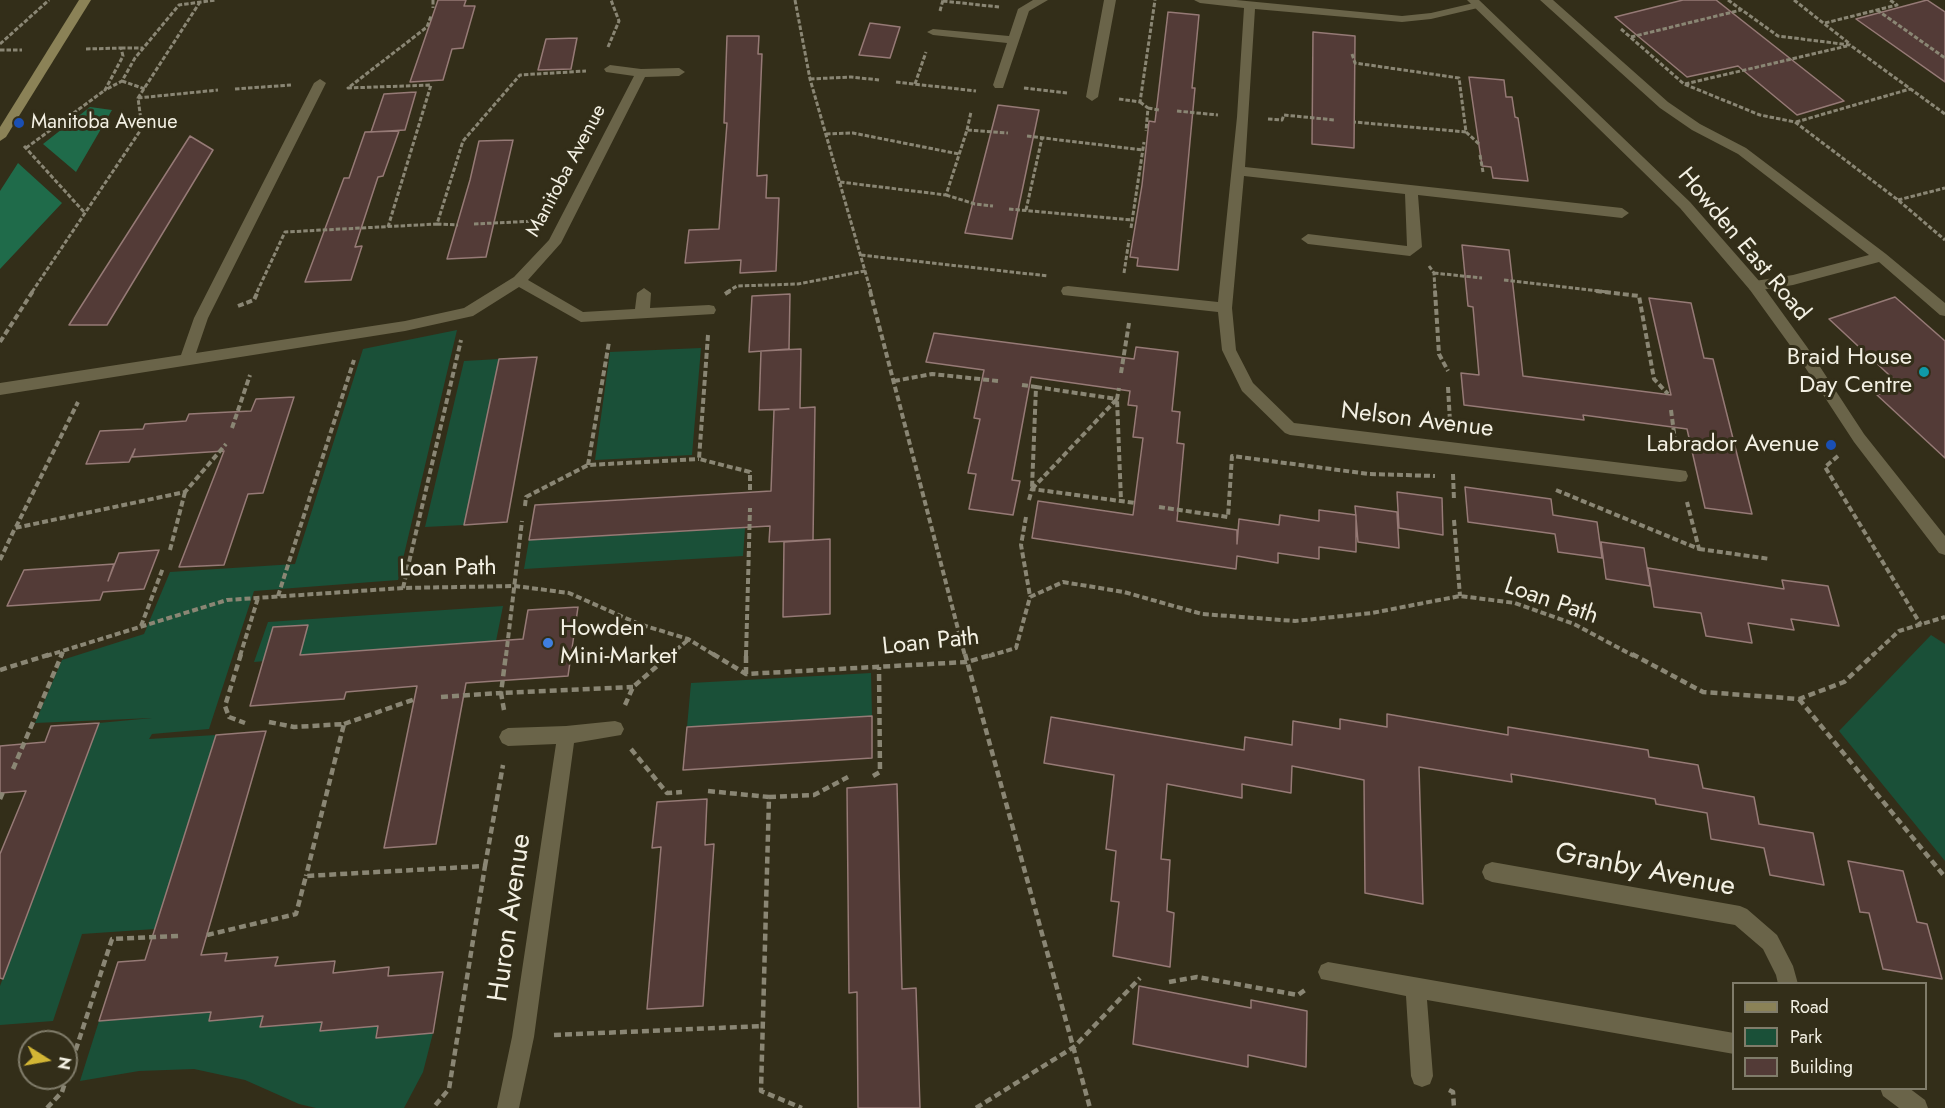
<!DOCTYPE html>
<style>
body{margin:0}
#map{position:relative;width:1945px;height:1108px;overflow:hidden;background:#332e19;font-family:Jost,sans-serif}
canvas{display:block}
.legend{position:absolute;left:1732px;top:982px;width:195px;height:108px;box-sizing:border-box;background:#332e19;border:2px solid #807c6a;margin:0;padding:8px 10px;list-style:none;font-size:18px;color:#f3f0e3}
.legend li{display:flex;align-items:center;gap:12px;height:30px}
.legend b{width:30px;border:2px solid #807c6a}
.north{position:absolute;left:18px;top:1030px;width:60px;height:60px;box-sizing:border-box;background:#332e19;border:2px solid #807c6a;border-radius:50%;rotate:101deg;font-size:16px;font-weight:700;line-height:24px;text-align:center;color:#f3f0e3}
.north::after{content:'';display:block;margin:auto;width:21px;height:27px;background:#d3b635;clip-path:polygon(50% 0,100% 100%,50% 72%,0 100%)}
</style>
<div id="map">
<canvas width="1945" height="1108"></canvas>
<ul class="legend">
<li><b style="height:8px;background:#8b8257"></b>Road</li>
<li><b style="height:16px;background:#1a5038"></b>Park</li>
<li><b style="height:16px;background:#533b37"></b>Building</li>
</ul>
<div class="north">N</div>
</div>
<script>
const ctx = document.querySelector('canvas').getContext('2d');
ctx.lineJoin = 'round';
function fill(path, color) { ctx.fillStyle = color; ctx.fill(path, 'evenodd'); }
const shape = rows => new Path2D(rows.map(r => 'M' + r).join(''));
function strokePath(path, color, width, dash) { ctx.strokeStyle = color; ctx.lineWidth = width; ctx.lineCap = dash ? 'butt' : 'round'; ctx.setLineDash(dash || []); ctx.stroke(path); }
function write(font, color, halo, rows, align = 'center') {
  ctx.font = font + ' Jost,sans-serif'; ctx.lineWidth = 6; ctx.setLineDash([]); ctx.textBaseline = 'middle'; ctx.strokeStyle = halo; ctx.fillStyle = color; for (const [text, x, y, turn = 0] of rows) {
    ctx.save(); ctx.translate(x, y); ctx.rotate((+turn || 0) * Math.PI / 180); ctx.textAlign = isNaN(turn) ? turn : align; if (halo) ctx.strokeText(text, 0, 0); ctx.fillText(text, 0, 0); ctx.restore();
  }
}
fill(shape([
 [457,330,398,580,254,591,209,729,152,734,149,739,216,735,155,929,82,934,53,1021,0,1025,0,986,99,723,152,718,35,723,62,660,144,634,170,572,295,564,363,349],
 [701,348,692,455,595,460,610,352],
 [499,359,464,525,425,527,464,361],
 [745,528,743,556,524,569,529,540],
 [503,606,496,641,254,662,268,622],
 [1931,635,1945,644,1945,861,1839,731],
 [871,673,872,716,687,727,691,683],
 [211,1012,209,1020,263,1016,322,1022,320,1031,378,1026,376,1038,433,1033,423,1072,404,1108,316,1108,299,1104,245,1080,194,1069,139,1071,80,1081,99,1021]
]), '#1a5038');
fill(shape([
 [90,107,112,110,76,172,43,144],
 [18,163,62,203,0,269,0,191]
]), '#1f6b4a');
const building = shape([
 [438,0,466,0,464,6,475,6,463,48,452,49,443,80,410,82,438,0],
 [1683,0,1716,0,1844,101,1797,115,1738,66,1687,77,1615,17,1683,0],
 [1927,0,1945,12,1945,82,1856,19,1927,0],
 [1168,12,1199,15,1192,88,1195,88,1178,270,1137,266,1138,258,1130,257,1142,185,1149,121,1155,122,1168,12],
 [870,23,900,27,890,58,859,55,870,23],
 [1313,32,1355,36,1354,148,1312,144,1313,32],
 [727,36,759,36,758,54,762,54,757,176,767,175,766,198,779,198,776,271,740,273,741,260,685,263,689,230,719,229,727,123,724,123,727,36],
 [577,38,571,69,538,70,546,39,577,38],
 [1469,77,1504,80,1506,97,1512,97,1515,117,1518,118,1528,181,1493,178,1491,167,1482,166,1469,77],
 [416,92,405,130,371,132,384,94,416,92],
 [998,105,1039,110,1012,239,965,233,998,105],
 [399,131,383,176,378,177,355,247,362,246,351,280,305,282,344,178,349,178,365,132,399,131],
 [190,136,213,150,107,325,69,325,190,136],
 [513,140,486,257,447,259,470,180,479,141,513,140],
 [1462,245,1509,250,1523,376,1671,395,1649,298,1691,303,1704,358,1713,359,1752,514,1705,508,1687,429,1583,415,1584,420,1464,405,1461,373,1479,375,1473,307,1468,306,1462,245],
 [790,294,789,349,749,352,752,296,790,294],
 [1895,297,1945,341,1945,458,1877,395,1901,386,1829,319,1895,297],
 [934,333,1134,359,1136,347,1178,352,1172,411,1180,412,1177,443,1184,444,1177,521,1237,530,1237,544,1239,519,1279,525,1280,515,1319,521,1319,510,1356,515,1356,552,1319,547,1319,559,1278,553,1278,563,1237,556,1236,569,1032,538,1038,501,1133,515,1143,438,1133,437,1137,406,1128,405,1130,391,1031,377,1012,480,1020,481,1013,515,969,509,976,474,968,473,980,419,974,418,984,370,926,362,934,333],
 [801,349,800,408,815,407,813,540,769,542,770,526,529,540,535,505,771,491,774,410,789,409,759,410,761,351,801,349],
 [537,357,507,522,464,525,499,359,537,357],
 [294,397,263,493,248,494,224,565,179,567,224,451,132,457,135,449,129,462,86,464,100,431,143,429,145,424,186,421,189,414,251,411,256,399,294,397],
 [1465,487,1551,499,1553,515,1597,522,1602,558,1558,552,1555,534,1468,522,1465,487],
 [1397,492,1442,498,1443,535,1399,528,1397,492],
 [1355,506,1397,512,1399,548,1358,542,1355,506],
 [830,539,830,614,783,617,784,542,830,539],
 [1601,542,1644,548,1650,586,1606,579,1601,542],
 [159,550,144,589,103,592,100,600,7,606,24,570,114,564,108,581,119,553,159,550],
 [1648,568,1784,589,1782,580,1828,586,1839,626,1791,619,1794,630,1748,623,1752,643,1706,636,1701,613,1654,607,1648,568],
 [578,607,568,676,466,683,436,844,384,848,417,686,346,692,344,699,250,706,273,627,308,625,300,655,523,639,528,610,578,607],
 [1387,714,1508,735,1508,727,1648,750,1649,757,1698,765,1703,788,1754,797,1759,824,1813,833,1824,885,1770,875,1764,848,1711,839,1707,813,1656,804,1655,799,1559,782,1511,774,1512,782,1419,767,1423,904,1365,893,1364,780,1292,766,1291,793,1242,784,1242,798,1167,784,1161,859,1170,860,1167,911,1174,913,1170,967,1113,956,1119,902,1111,901,1116,851,1106,849,1114,775,1044,763,1051,717,1244,750,1245,737,1292,745,1293,721,1340,729,1340,719,1387,727,1387,714],
 [872,716,872,758,683,770,687,727,872,716],
 [99,723,3,979,0,978,0,854,26,791,0,793,0,746,45,742,51,726,99,723],
 [266,731,201,955,227,953,225,961,278,957,275,966,335,961,333,973,389,967,388,976,443,972,433,1033,376,1038,378,1026,320,1031,322,1022,260,1027,263,1016,209,1021,211,1012,99,1021,118,962,145,960,216,735,266,731],
 [897,784,902,989,916,988,920,1108,858,1108,857,992,849,993,847,788,897,784],
 [707,799,705,845,714,844,703,1006,647,1009,661,847,652,848,657,802,707,799],
 [1848,861,1903,871,1917,922,1927,924,1942,979,1883,969,1869,913,1860,912,1848,861],
 [1139,986,1251,1008,1251,1000,1307,1011,1306,1067,1248,1055,1248,1067,1133,1044,1139,986]
]);
fill(building, '#533b37');
strokePath(building, '#967a76', 1.5);
strokePath(shape([
 [433,0,433,8],
 [795,0,810,79,871,292],
 [1728,0,1778,36,1850,45,1945,114],
 [1794,0,1850,44],
 [943,1,999,7],
 [1877,10,1945,58],
 [940,11,943,0],
 [1825,23,1897,5,1890,0],
 [1621,29,1684,84,1760,115,1795,122,1898,200,1945,240],
 [1631,37,1741,10],
 [0,44,49,0],
 [608,47,619,21,611,0],
 [121,48,143,48],
 [86,49,121,48,123,56,105,90,122,81,135,58,179,5,216,0],
 [0,50,22,50],
 [1352,54,1355,63,1459,78,1466,132,1354,122],
 [810,79,851,77,879,80],
 [122,81,145,89],
 [896,82,976,91],
 [915,84,926,52],
 [1685,84,1847,46],
 [1024,88,1067,93],
 [235,89,291,85],
 [138,98,218,90],
 [1119,99,1140,102,1155,0],
 [1140,102,1148,108,1146,131],
 [1148,108,1159,110],
 [1177,111,1218,115],
 [1268,119,1282,120,1284,115,1335,120],
 [1796,122,1910,89],
 [967,130,971,112],
 [1466,132,1479,144],
 [826,134,853,133,959,154],
 [1027,136,1143,150],
 [24,146,84,212],
 [26,148,105,90],
 [1480,155,1483,172],
 [840,182,946,195,967,130,1008,133],
 [946,195,975,204,993,206],
 [1898,200,1945,188],
 [1009,209,1132,220],
 [1026,210,1042,138],
 [437,224,458,225],
 [474,224,536,221],
 [388,227,431,85,348,88,427,27,431,16],
 [1131,228,1144,142],
 [861,255,1048,276],
 [1429,266,1434,273,1435,292],
 [1124,273,1129,240],
 [1434,273,1482,278],
 [1504,280,1608,292],
 [32,292,142,128,138,98,200,2],
 [257,292,285,232,437,224,463,141,520,75,586,71],
 [727,292,737,286,798,284,865,271]
]), '#8a8674', 3, [4.5, 2]);
strokePath(shape([
 [870,291,965,656],
 [1435,291,1439,354,1448,371],
 [1596,291,1639,296,1654,379,1668,394],
 [725,294,730,291],
 [238,306,254,300,258,291],
 [708,335,699,459,750,472,750,493],
 [0,342,33,291],
 [1121,373,1129,323],
 [894,381,932,374,998,381],
 [1022,385,1036,387,1032,488],
 [1036,387,1117,399,1119,388],
 [1448,387,1450,422],
 [1671,410,1676,448],
 [232,428,250,375],
 [1838,456,1825,467,1921,625],
 [588,465,609,342],
 [1453,474,1454,500],
 [1032,489,1117,399,1121,501],
 [1556,490,1699,549,1687,502],
 [1029,500,1032,489,1135,503],
 [525,506,526,497,588,465,699,459],
 [1159,507,1228,517,1232,456,1369,474,1435,476],
 [1026,517,1021,545,1030,596],
 [1454,520,1460,596],
 [16,527,78,402],
 [1699,549,1770,559],
 [170,550,185,492],
 [0,560,15,528,185,492,226,444],
 [403,588,461,340],
 [278,596,354,360],
 [141,626,163,568],
 [46,656,227,600,403,588,515,586,569,593,639,624,688,639,716,656],
 [61,656,63,652],
 [240,656,258,598],
 [506,656,522,521],
 [669,656,688,640],
 [746,656,750,508],
 [989,656,1016,648,1030,597,1063,582,1124,592,1202,614,1295,621,1372,613,1460,596,1515,603,1574,624,1634,656],
 [1872,656,1899,631,1945,617]
]), '#8a8674', 4, [6, 3]);
strokePath(shape([
 [241,654,225,706,229,717,245,723],
 [713,654,746,674,967,662,994,654],
 [965,654,1090,1108],
 [1632,654,1703,692,1799,699,1844,682,1874,654],
 [0,670,51,654],
 [746,674,746,654],
 [441,697,501,693,506,654],
 [1799,699,1945,877],
 [625,705,633,687,671,654],
 [504,710,501,693,633,687],
 [269,722,294,727,344,724,306,876],
 [344,724,415,699],
 [631,749,667,793,682,792],
 [13,769,62,654],
 [873,776,880,772,879,667],
 [708,791,769,797,761,1091,802,1108],
 [769,797,814,795,848,777],
 [0,799,3,792],
 [485,866,503,765],
 [207,935,296,914,306,876,485,866,449,1089,433,1108],
 [1169,982,1197,977,1298,995,1305,990],
 [554,1035,763,1026],
 [1449,1090,1453,1092,1454,1108],
 [47,1108,62,1092,112,939,179,936],
 [976,1108,1074,1047,1140,978]
]), '#8a8674', 4.5, [7, 4]);
fill(shape([
 [1033,0,1048,0,1029,11,1003,88,995,88,993,85,1007,43,933,35,927,32,933,29,1009,36,1018,9,1033,0],
 [1104,0,1116,0,1098,97,1092,101,1086,97,1104,0],
 [1194,0,1236,0,1402,16,1431,13,1478,2,1484,5,1482,7,1431,19,1402,22,1255,9,1245,167,1622,208,1629,213,1622,218,1418,195,1422,247,1410,256,1308,244,1301,239,1308,234,1407,246,1405,194,1244,176,1232,308,1236,350,1253,383,1294,423,1680,470,1686,471,1688,476,1686,481,1680,482,1290,435,1285,433,1242,391,1222,350,1218,312,1063,295,1061,291,1063,287,1068,286,1218,302,1237,117,1244,8,1200,3,1194,0],
 [1540,0,1553,0,1668,102,1700,124,1746,148,1886,254,1945,303,1945,316,1940,315,1879,262,1793,285,1755,291,1750,290,1748,286,1755,281,1793,275,1869,255,1738,154,1692,130,1660,108,1540,0],
 [610,65,641,69,679,68,685,72,679,76,645,77,561,243,528,280,583,312,635,309,637,293,644,288,651,293,650,308,709,305,714,306,716,310,714,314,581,322,519,287,473,316,405,331,0,395,0,383,181,355,194,318,314,83,320,79,326,83,208,318,196,353,405,321,464,308,514,277,549,240,634,76,606,72,604,69,610,65],
 [615,721,621,723,624,729,621,735,574,743,534,1037,519,1108,497,1108,512,1037,556,744,508,746,502,743,499,737,502,731,508,728,566,726,615,721],
 [1492,862,1740,906,1747,909,1777,935,1793,966,1798,984,1778,984,1776,975,1763,949,1735,925,1492,882,1485,879,1482,872,1485,865,1492,862],
 [1328,962,1734,1033,1734,1054,1427,1000,1433,1076,1430,1084,1422,1087,1414,1084,1411,1076,1406,996,1321,979,1318,972,1321,965,1328,962],
 [1880,1088,1909,1088,1925,1100,1928,1108,1899,1108,1883,1096,1880,1088]
]), '#6a6449');
fill(shape([
 [1467,0,1479,0,1690,202,1760,282,1807,347,1864,434,1945,536,1945,555,1939,553,1854,442,1797,355,1750,290,1680,208,1467,0]
]), '#6a6449');
fill(shape([
 [79,0,91,0,6,137,0,141,0,127,79,0]
]), '#8b8257');
for (const [x, y, r, color] of [
 [19,123,6,"#1a4fb4"],
 [1924,372,6,"#0f9aa8"],
 [1831,445,6,"#1a4fb4"],
 [548,643,6,"#3f7fe0"]
]) { const dot = new Path2D(); dot.arc(x, y, r, 0, 2 * Math.PI); ctx.fillStyle = color; ctx.fill(dot); strokePath(dot, '#332e19', 2); }
write('20px', '#f3f0e3', '#332e19', [
 ["Manitoba Avenue",31,123]
], 'left');
write('20px', '#f3f0e3', '#332e19', [
 ["Manitoba Avenue",567,171,-62]
]);
write('24px', '#f3f0e3', '#332e19', [
 ["Howden East Road",1743,245,50],
 ["Nelson Avenue",1417,421,7],
 ["Loan Path",448,569,-1],
 ["Loan Path",1551,602,19],
 ["Loan Path",931,643,-6]
]);
write('24px', '#f3f0e3', '#332e19', [
 ["Braid House",1912,358],
 ["Day Centre",1912,386],
 ["Labrador Avenue",1819,445],
 ["Howden",560,629,"left"],
 ["Mini-Market",560,657,"left"]
], 'right');
write('28px', '#f3f0e3', '#332e19', [
 ["Granby Avenue",1645,871,11],
 ["Huron Avenue",511,918,-82]
]);
</script>
